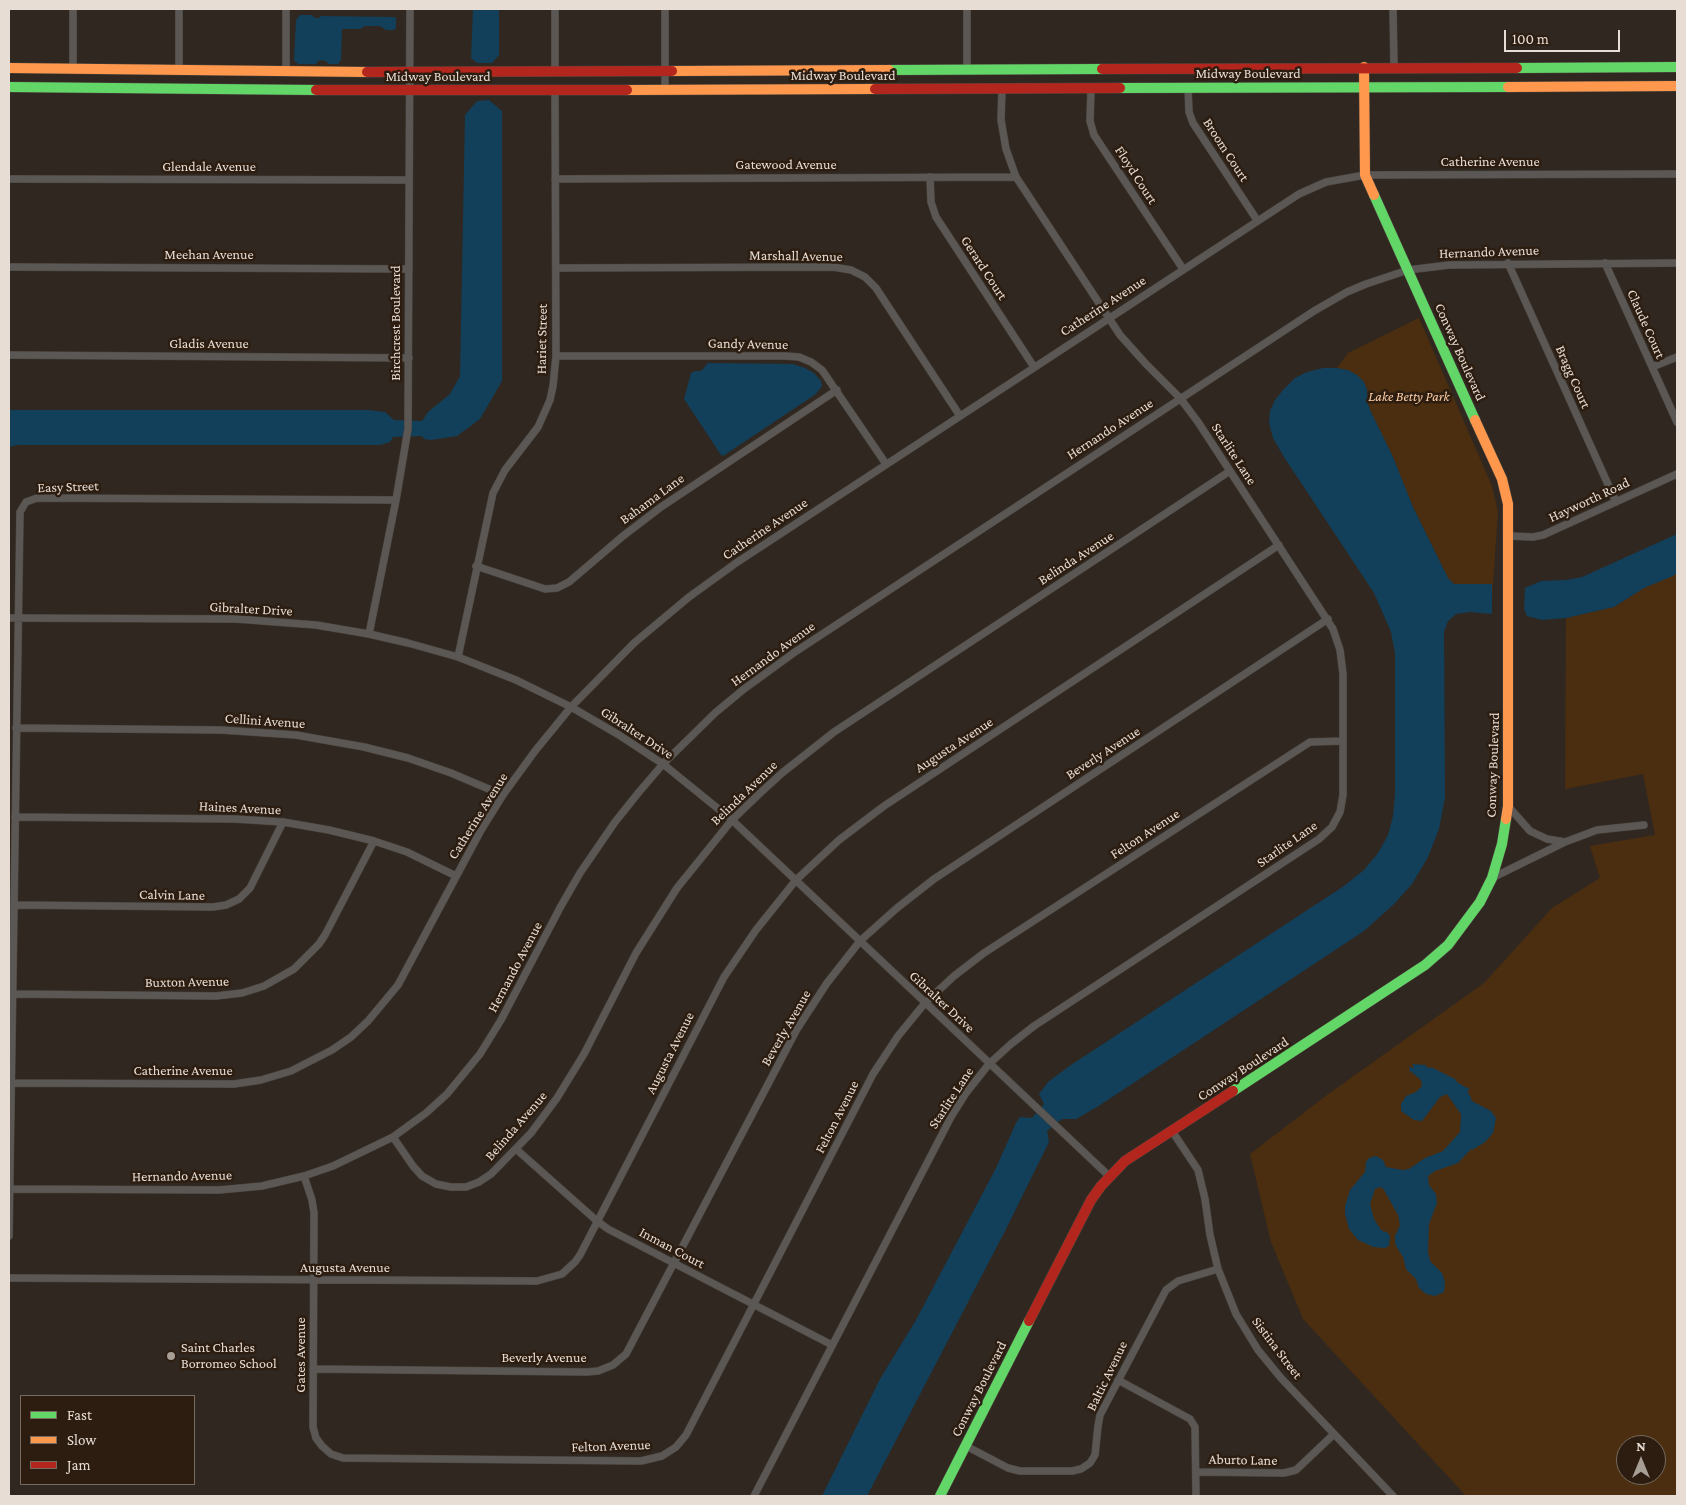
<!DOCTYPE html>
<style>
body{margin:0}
#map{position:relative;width:1686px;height:1505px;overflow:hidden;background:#302820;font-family:"Crimson Pro",serif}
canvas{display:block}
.frame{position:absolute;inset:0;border:10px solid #e7ddd4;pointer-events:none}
.legend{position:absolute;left:20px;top:1395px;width:175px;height:90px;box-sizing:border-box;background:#2c1d10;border:1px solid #776a5e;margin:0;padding:6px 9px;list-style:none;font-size:15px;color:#e7ddd4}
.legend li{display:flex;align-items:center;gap:10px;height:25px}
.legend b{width:25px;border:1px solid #776a5e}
.north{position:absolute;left:1616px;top:1435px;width:50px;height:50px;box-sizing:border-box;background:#2c1d10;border:1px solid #776a5e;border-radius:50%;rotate:0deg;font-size:14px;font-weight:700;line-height:20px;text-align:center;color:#e7ddd4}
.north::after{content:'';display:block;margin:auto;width:18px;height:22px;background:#a79e95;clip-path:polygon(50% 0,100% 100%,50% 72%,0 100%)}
.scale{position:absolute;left:1504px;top:30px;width:116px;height:22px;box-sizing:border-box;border:2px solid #e7ddd4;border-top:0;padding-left:6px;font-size:15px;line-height:18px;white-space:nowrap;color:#e7ddd4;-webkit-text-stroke:4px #2c1d10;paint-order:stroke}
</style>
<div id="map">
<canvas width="1686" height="1505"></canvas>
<div class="frame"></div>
<ul class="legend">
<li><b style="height:6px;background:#63d668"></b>Fast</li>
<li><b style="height:6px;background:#ff974d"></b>Slow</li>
<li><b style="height:6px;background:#b3261e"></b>Jam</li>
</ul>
<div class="north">N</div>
<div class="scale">100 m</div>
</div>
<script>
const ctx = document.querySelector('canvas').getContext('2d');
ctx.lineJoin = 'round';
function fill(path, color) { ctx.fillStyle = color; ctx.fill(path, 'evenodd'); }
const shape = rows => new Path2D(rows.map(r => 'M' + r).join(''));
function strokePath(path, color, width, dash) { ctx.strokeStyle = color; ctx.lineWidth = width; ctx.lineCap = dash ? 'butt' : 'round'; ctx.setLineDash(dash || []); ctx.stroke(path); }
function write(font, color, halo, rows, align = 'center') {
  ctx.font = font + ' "Crimson Pro",serif'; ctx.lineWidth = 5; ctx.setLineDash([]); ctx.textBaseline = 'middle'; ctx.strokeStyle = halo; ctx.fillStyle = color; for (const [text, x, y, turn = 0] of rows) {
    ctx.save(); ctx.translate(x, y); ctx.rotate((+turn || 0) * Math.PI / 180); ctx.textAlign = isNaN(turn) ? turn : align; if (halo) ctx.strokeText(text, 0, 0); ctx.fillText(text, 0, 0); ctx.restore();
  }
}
fill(shape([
 [1419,318,1492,486,1498,512,1492,598,1492,584,1454,584,1448,578,1413,507,1393,457,1371,412,1368,404,1367,389,1364,382,1357,375,1337,368,1348,353],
 [1677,573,1677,1496,1466,1496,1303,1319,1271,1242,1250,1154,1327,1095,1484,983,1552,908,1600,878,1590,846,1655,835,1643,774,1565,789,1566,618,1614,607,1644,588],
 [1626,1445,1656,1445,1656,1475,1626,1475]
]), '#4b2d10');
fill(shape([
 [473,9,499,9,499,55,492,63,477,63,471,58],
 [300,15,312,15,315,18,319,18,321,16,394,17,396,18,396,28,394,30,386,30,380,26,365,26,360,29,342,29,341,60,338,64,329,64,326,61,319,60,316,64,298,64,294,60,296,20],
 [489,100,502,111,502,381,480,419,457,436,431,440,424,439,422,436,393,437,390,442,380,445,17,445,9,447,9,410,369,410,385,412,394,420,422,421,428,412,450,394,460,376,465,115,477,101],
 [708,363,793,364,805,368,814,373,821,381,822,386,816,394,723,456,721,455,684,399,691,373,695,371,701,371],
 [1323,368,1337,368,1348,370,1357,375,1364,382,1367,389,1368,404,1371,412,1393,457,1413,507,1448,578,1454,584,1492,584,1492,614,1470,612,1456,614,1448,621,1444,632,1445,798,1439,829,1428,857,1412,884,1394,904,1364,931,1097,1107,1076,1119,1062,1119,1047,1131,1049,1142,1004,1233,867,1496,822,1496,880,1379,916,1320,996,1168,1016,1123,1020,1117,1032,1118,1044,1104,1039,1094,1048,1082,1071,1065,1344,886,1364,870,1378,853,1388,835,1393,816,1395,794,1395,653,1391,632,1374,593,1284,457,1273,438,1269,423,1270,411,1275,400,1283,390,1295,378,1307,372],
 [1677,534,1677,573,1673,576,1644,588,1614,607,1566,618,1542,620,1527,616,1524,609,1525,588,1541,581,1566,580,1582,577],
 [1412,1064,1426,1065,1426,1067,1433,1068,1455,1079,1457,1082,1467,1088,1469,1087,1468,1093,1472,1099,1470,1100,1491,1111,1496,1118,1493,1133,1485,1142,1472,1150,1471,1149,1458,1163,1435,1171,1428,1176,1429,1185,1436,1194,1437,1203,1429,1224,1428,1252,1430,1261,1442,1273,1445,1282,1444,1292,1435,1296,1426,1294,1419,1288,1416,1279,1406,1269,1403,1257,1396,1246,1395,1242,1395,1236,1400,1225,1398,1215,1384,1190,1381,1187,1375,1189,1370,1204,1374,1219,1381,1230,1388,1233,1390,1236,1389,1246,1385,1248,1373,1247,1358,1240,1349,1229,1345,1214,1345,1206,1350,1190,1365,1172,1366,1162,1369,1158,1376,1156,1383,1160,1386,1167,1403,1170,1409,1169,1425,1158,1443,1151,1460,1132,1461,1114,1447,1094,1440,1097,1422,1121,1414,1120,1401,1111,1401,1104,1406,1096,1416,1092,1422,1086,1421,1080,1409,1070,1410,1066,1411,1068,1414,1067]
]), '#123f5a');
const street = shape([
 [665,9,665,90],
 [967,9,967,69],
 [1393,9,1394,67],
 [73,68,73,9],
 [179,69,179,9],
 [286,70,286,9],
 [555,71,555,9],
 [1091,88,1090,121,1094,135,1183,269],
 [1188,88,1189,112,1193,123,1257,220],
 [930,177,931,202,936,217,1034,367],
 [9,179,409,180],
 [555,179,1016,177],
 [1508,263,1616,502],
 [1605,263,1677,422],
 [9,267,409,269],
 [556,268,833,267,851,270,865,277,876,288,960,416],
 [9,355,409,358],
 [556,356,785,356,799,357,811,362,822,370,886,464],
 [1652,367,1677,357],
 [1509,536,1533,537,1543,535,1677,474],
 [476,566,545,589,557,588,569,582,623,536,661,507,837,390],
 [9,618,236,619,316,625,369,634,408,643,458,657,516,680,571,707,619,735,663,764,732,820,1109,1176],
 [369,634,396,500,408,429,410,9],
 [458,657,493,493,505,470,538,427,550,400,553,386,556,356,555,90],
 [16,728,221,730,296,735,364,747,408,758,451,773,503,795],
 [1508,806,1530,831,1547,839,1565,842,1597,830,1644,825],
 [15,817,234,819,283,822,329,830,374,841,407,852,456,876],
 [1492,878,1565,842],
 [14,905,213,907,226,905,239,899,250,888,283,822],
 [12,994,216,996,242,993,264,986,294,969,319,944,325,935,374,841],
 [11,1083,234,1084,261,1080,291,1071,332,1050,351,1037,368,1021,398,985,480,832,503,795,535,751,571,707,634,643,689,597,736,563,1299,194,1326,182,1365,175,1677,174],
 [1172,1131,1198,1170,1205,1199,1210,1235,1218,1269,1236,1314,1258,1350,1281,1378,1393,1496],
 [393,1137,413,1166,422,1176,436,1184,451,1187,466,1187,479,1182,491,1174,531,1133,557,1098,584,1054,636,953,677,888,732,820,758,795,782,773,834,732,1230,471],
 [516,1149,597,1221,608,1229,832,1345],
 [304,1176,312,1200,314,1213,313,1427,316,1438,322,1446,331,1454,343,1458,641,1461,662,1456,676,1447,686,1435,873,1074,898,1036,925,1003,954,976,984,953,1310,742,1343,741],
 [9,1189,219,1190,262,1186,304,1176,333,1166,393,1137,426,1113,447,1094,480,1054,501,1020,561,906,580,873,615,822,639,792,663,764,715,713,744,689,795,652,1314,311,1347,292,1366,284,1408,270,1449,265,1677,263],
 [9,1236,20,512,26,502,37,498,396,500],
 [9,1278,537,1281,562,1274,575,1262,580,1255,724,977,756,930,796,880,839,840,884,806,1279,545],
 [313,1369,587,1372,598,1371,613,1365,626,1354,797,1029,827,983,860,941,897,908,934,879,1328,619],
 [1118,1380,1190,1419,1195,1427,1196,1496],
 [966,1446,1008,1468,1020,1471,1072,1471,1081,1469,1090,1463,1095,1455,1098,1426,1100,1415,1166,1290,1178,1281,1218,1269],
 [1196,1472,1284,1473,1296,1470,1334,1434],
 [754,1496,951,1117,966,1093,989,1064,1011,1044,1034,1026,1319,839,1332,827,1340,812,1343,795,1343,674,1340,650,1333,629,1198,422,1180,398,1146,364,1120,335,1022,186,1016,177,1006,149,1001,120,1002,88]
]);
const fast = shape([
 [1517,68,1677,67],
 [889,70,1102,69],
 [9,87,316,90],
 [1120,88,1508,87],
 [1374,195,1475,420],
 [1233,1091,1425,965,1448,945,1480,902,1492,878,1502,844,1506,819],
 [940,1496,1029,1321]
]);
const slow = shape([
 [1364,67,1365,175,1374,195],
 [9,68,367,72],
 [672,71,889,70],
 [1508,87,1677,86],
 [627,90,875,89],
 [1475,420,1502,479,1508,504,1508,806,1506,819]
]);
const jam = shape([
 [1102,69,1517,68],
 [367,72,672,71],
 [875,89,1120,88],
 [316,90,627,90],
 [1029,1321,1091,1200,1101,1186,1125,1161,1233,1091]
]);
strokePath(street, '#4c453e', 8);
strokePath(fast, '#4c453e', 11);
strokePath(slow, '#4c453e', 11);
strokePath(jam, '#4c453e', 11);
strokePath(street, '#5a5754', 7);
strokePath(fast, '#63d668', 10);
strokePath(slow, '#ff974d', 10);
strokePath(jam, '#b3261e', 10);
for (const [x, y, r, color] of [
 [171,1356,5,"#a79e95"]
]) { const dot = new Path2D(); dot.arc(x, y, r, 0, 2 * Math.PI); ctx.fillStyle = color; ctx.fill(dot); strokePath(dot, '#2c1d10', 2); }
write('14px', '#e7ddd4', '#2c1d10', [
 ["Midway Boulevard",1248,74],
 ["Midway Boulevard",843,76],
 ["Midway Boulevard",438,77],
 ["Broom Court",1226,150,57],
 ["Catherine Avenue",1490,162],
 ["Gatewood Avenue",786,165],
 ["Glendale Avenue",209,167],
 ["Floyd Court",1136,175,57],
 ["Hernando Avenue",1489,252,-2],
 ["Meehan Avenue",209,255],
 ["Marshall Avenue",796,256,1],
 ["Gerard Court",984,268,57],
 ["Catherine Avenue",1103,306,-33],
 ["Birchcrest Boulevard",396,323,-90],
 ["Claude Court",1646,324,66],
 ["Hariet Street",542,339,-89],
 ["Gladis Avenue",209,344],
 ["Gandy Avenue",748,344,1],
 ["Conway Boulevard",1460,352,66],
 ["Bragg Court",1573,377,66],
 ["Hernando Avenue",1110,429,-33],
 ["Starlite Lane",1234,454,57],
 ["Easy Street",68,487,-2],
 ["Bahama Lane",652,499,-36],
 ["Hayworth Road",1589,500,-25],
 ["Catherine Avenue",765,529,-34],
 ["Belinda Avenue",1076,558,-33],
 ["Gibralter Drive",251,609,3],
 ["Hernando Avenue",773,654,-36],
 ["Cellini Avenue",265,721,4],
 ["Gibralter Drive",637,733,33],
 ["Augusta Avenue",954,745,-33],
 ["Beverly Avenue",1103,753,-33],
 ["Conway Boulevard",1493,765,-88],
 ["Belinda Avenue",744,793,-44],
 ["Haines Avenue",240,808,3],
 ["Catherine Avenue",478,816,-58],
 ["Felton Avenue",1145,834,-33],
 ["Starlite Lane",1287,844,-35],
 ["Calvin Lane",172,895,1],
 ["Hernando Avenue",515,967,-62],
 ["Buxton Avenue",187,982,-1],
 ["Gibralter Drive",942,1002,43],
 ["Beverly Avenue",786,1028,-60],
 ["Augusta Avenue",670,1053,-63],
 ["Conway Boulevard",1243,1069,-33],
 ["Catherine Avenue",183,1071],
 ["Starlite Lane",951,1098,-57],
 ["Felton Avenue",837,1117,-63],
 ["Belinda Avenue",516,1126,-49],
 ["Hernando Avenue",182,1176,-1],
 ["Inman Court",672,1248,28],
 ["Augusta Avenue",345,1268],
 ["Sistina Street",1277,1348,53],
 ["Gates Avenue",301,1355,-90],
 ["Beverly Avenue",544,1358],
 ["Baltic Avenue",1107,1376,-64],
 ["Conway Boulevard",979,1389,-63],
 ["Felton Avenue",611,1446,-2],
 ["Aburto Lane",1243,1460,1]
]);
write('italic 14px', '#fdcea7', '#2c1d10', [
 ["Lake Betty Park",1409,397]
]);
write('14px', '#e7ddd4', '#2c1d10', [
 ["Saint Charles",181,1348],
 ["Borromeo School",181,1364]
], 'left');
</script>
